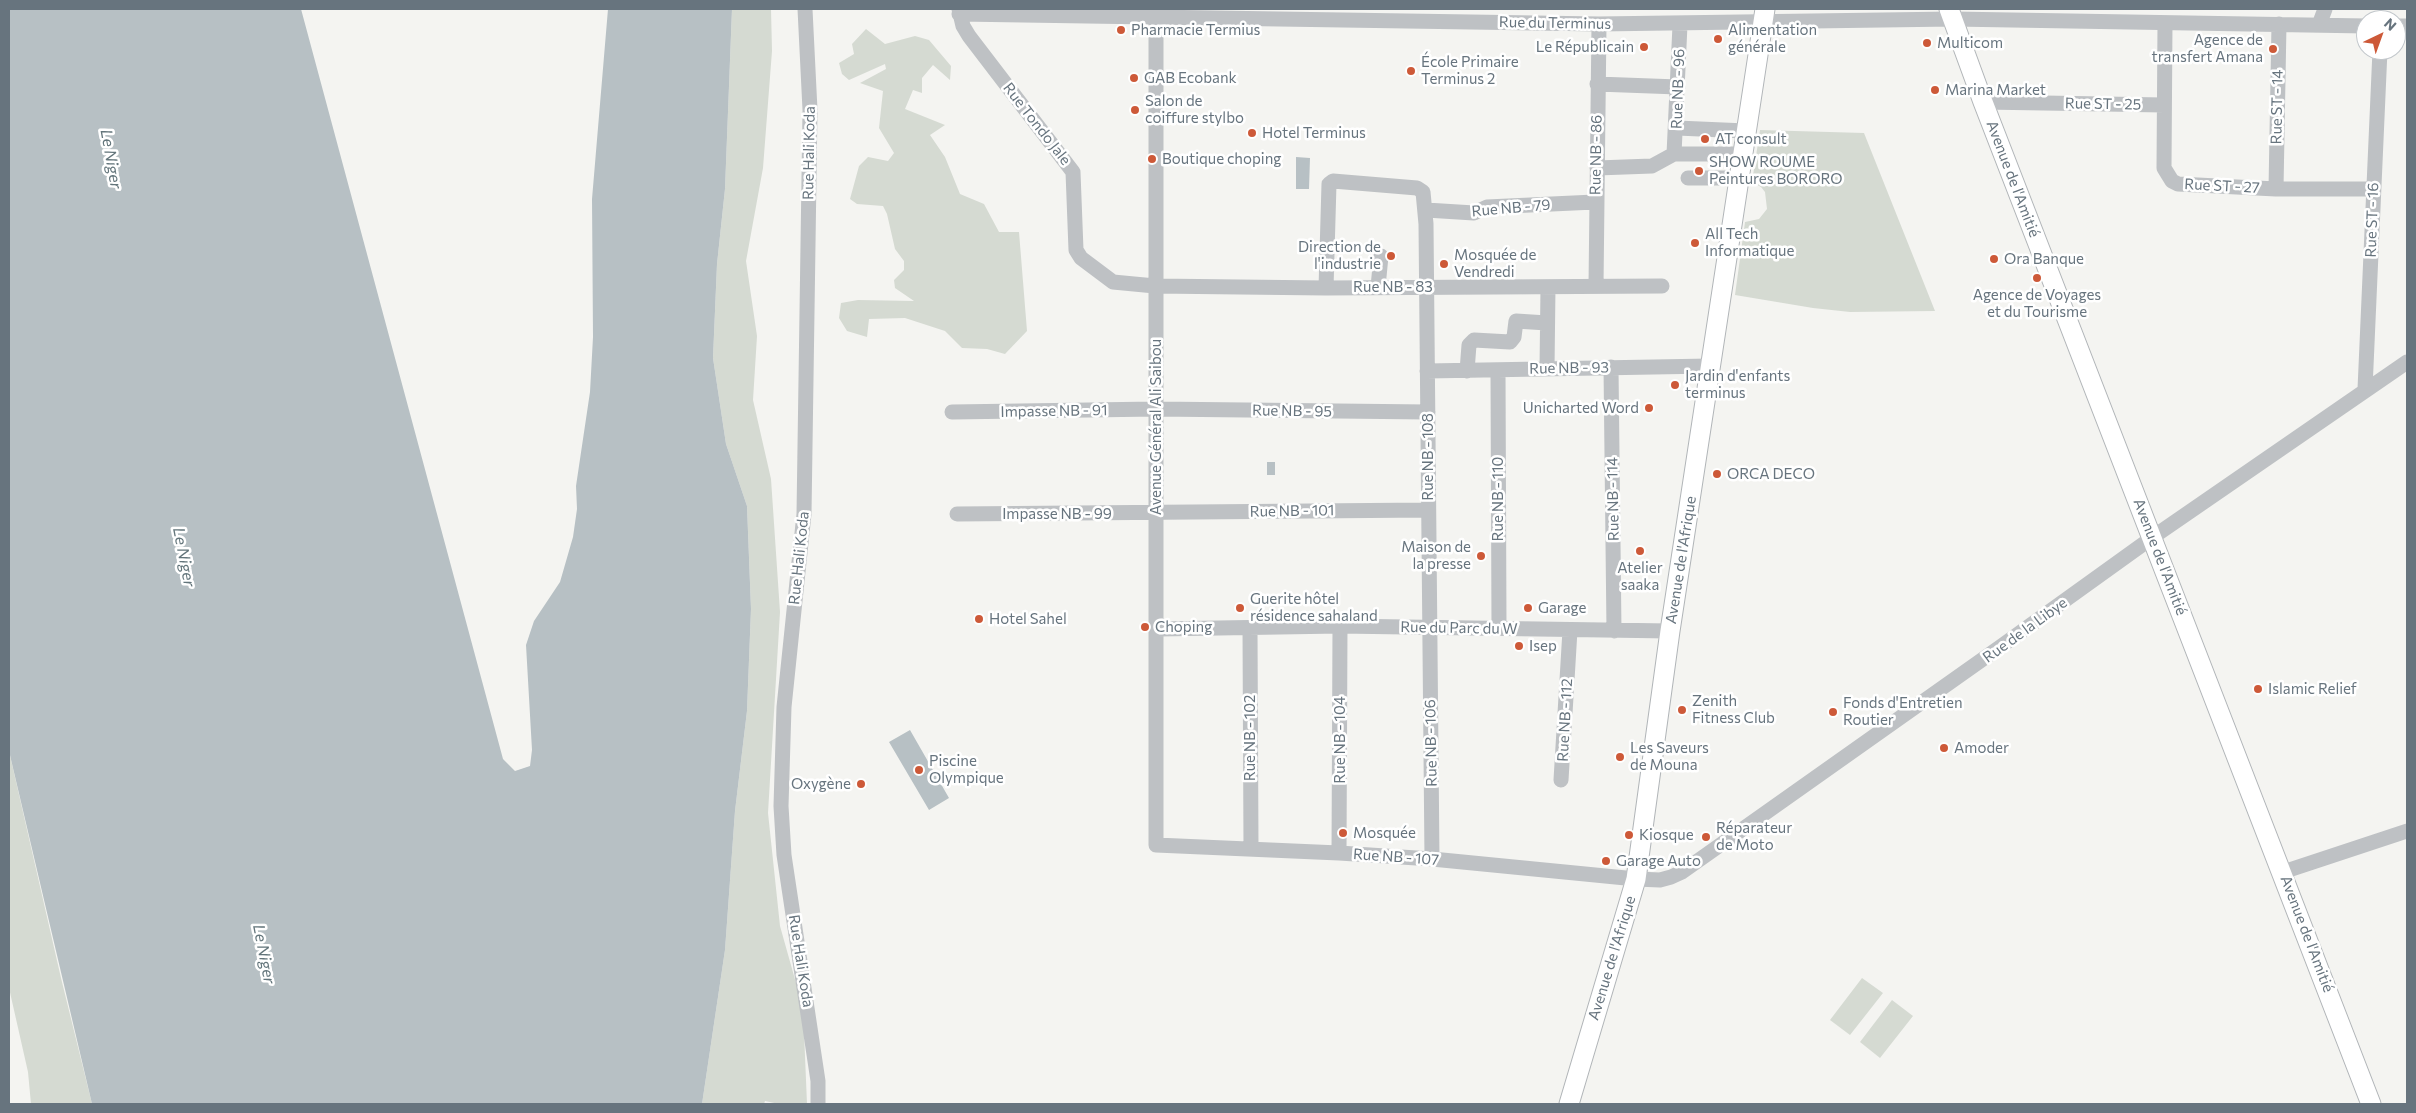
<!DOCTYPE html>
<meta charset="utf-8">
<style>
body{margin:0}
#map{position:relative;width:2416px;height:1113px;overflow:hidden;background:#f4f4f1;font-family:Commissioner,sans-serif}
canvas{display:block}
.frame{position:absolute;inset:0;border:10px solid #67747e;pointer-events:none}
.north{position:absolute;left:2356px;top:10px;width:50px;height:50px;box-sizing:border-box;background:#fff;border:1px solid #c2c7cb;border-radius:50%;rotate:42deg;font-size:14px;font-weight:700;line-height:20px;text-align:center;color:#67747e}
.north::after{content:'';display:block;margin:auto;width:18px;height:22px;background:#cd5938;clip-path:polygon(50% 0,100% 100%,50% 72%,0 100%)}
</style>
<div id="map">
<canvas width="2416" height="1113"></canvas>
<div class="frame"></div>
<div class="north">N</div>
</div>
<script>
const ctx = document.querySelector('canvas').getContext('2d');
ctx.lineJoin = 'round';
function fill(path, color) { ctx.fillStyle = color; ctx.fill(path, 'evenodd'); }
const shape = rows => new Path2D(rows.map(r => 'M' + r).join(''));
function strokePath(path, color, width, dash) { ctx.strokeStyle = color; ctx.lineWidth = width; ctx.lineCap = dash ? 'butt' : 'round'; ctx.setLineDash(dash || []); ctx.stroke(path); }
function write(font, color, halo, rows, align = 'center') {
  ctx.font = font + ' Commissioner,sans-serif'; ctx.lineWidth = 5; ctx.setLineDash([]); ctx.textBaseline = 'middle'; ctx.strokeStyle = halo; ctx.fillStyle = color; for (const [text, x, y, turn = 0] of rows) {
    ctx.save(); ctx.translate(x, y); ctx.rotate((+turn || 0) * Math.PI / 180); ctx.textAlign = isNaN(turn) ? turn : align; if (halo) ctx.strokeText(text, 0, 0); ctx.fillText(text, 0, 0); ctx.restore();
  }
}
fill(shape([
 [732,9,771,9,772,51,763,168,746,261,757,336,753,400,771,479,780,612,768,813,780,926,803,1008,807,1104,779,1104,765,1101,764,1104,702,1104,725,950,735,811,747,711,751,609,747,506,726,444,713,358,717,264,725,189],
 [866,29,885,44,915,36,929,40,951,66,950,80,933,65,922,78,922,93,913,90,905,109,945,125,930,135,945,157,960,194,984,204,999,232,1019,232,1027,331,1005,354,987,349,962,348,945,331,905,318,869,319,867,337,847,331,839,318,841,303,858,300,914,301,895,288,894,280,904,270,904,261,895,249,887,214,883,206,857,204,850,199,859,166,868,157,888,161,894,153,879,128,883,91,860,83,886,69,885,64,849,80,842,74,839,63,854,54,852,44],
 [1760,130,1864,133,1935,311,1850,312,1813,308,1735,295,1745,222,1759,219,1767,209,1765,192,1761,187,1752,182],
 [9,751,61,978,92,1104,31,1104,28,1072,9,988],
 [1862,978,1883,993,1850,1035,1830,1020],
 [1892,1000,1913,1016,1880,1058,1860,1042]
]), '#d5dad2');
fill(shape([
 [9,9,301,9,503,759,515,771,530,766,532,750,526,645,534,621,560,582,573,537,577,509,576,486,590,392,593,337,592,199,608,9,732,9,725,189,717,264,713,358,726,444,747,506,751,609,747,711,735,811,725,950,702,1104,92,1104,9,751],
 [1296,157,1310,158,1309,189,1296,189],
 [1267,462,1275,462,1275,475,1267,475],
 [910,730,949,798,929,810,889,742]
]), '#b7c0c4');
const major = shape([
 [1949,9,1983,102,2371,1104],
 [1569,1104,1636,879,1670,631,1765,9]
]);
strokePath(major, '#b1b5b8', 21);
strokePath(shape([
 [805,9,810,110,804,514,784,707,781,806,784,855,818,1081,818,1104],
 [959,9,963,26,969,36,1073,172,1076,250,1081,258,1113,282,1155,286,1326,288,1662,286],
 [1156,9,1156,845,1339,853,1432,859,1636,879,1660,880,1671,877,1682,872,2000,647,2153,537,2407,362],
 [959,14,1599,24,1953,19,2366,26],
 [2165,23,2164,168,2172,181,2178,184,2276,189,2373,189],
 [2319,25,2325,9],
 [2396,26,2407,26],
 [1597,84,1678,87],
 [1983,102,2164,105],
 [1677,128,1746,131],
 [1674,154,1680,25],
 [1674,154,1742,154],
 [1597,168,1652,166,1674,154],
 [1688,178,1738,178],
 [2276,189,2279,24],
 [1426,210,1474,213,1487,207,1595,202],
 [1596,286,1599,24],
 [1378,287,1381,256],
 [1326,288,1329,184,1333,181,1417,188,1423,192,1426,224,1432,859],
 [1611,367,1614,631],
 [1547,369,1548,287],
 [1498,370,1499,628],
 [1427,371,1710,366],
 [1467,371,1469,345,1474,340,1510,342,1514,337,1516,321,1547,323],
 [2365,389,2380,50],
 [952,412,1156,409,1428,412],
 [957,514,1428,510],
 [1250,628,1251,848],
 [1158,629,1340,626,1670,631],
 [1561,780,1570,630],
 [1339,853,1340,626],
 [2283,872,2407,831]
]), '#bec1c4', 15);
strokePath(major, '#fff', 19);
for (const [x, y, r, color] of [
 [1121,30,5,"#cd5938"],
 [1718,39,5,"#cd5938"],
 [1927,43,5,"#cd5938"],
 [1644,47,5,"#cd5938"],
 [2273,49,5,"#cd5938"],
 [1411,71,5,"#cd5938"],
 [1134,78,5,"#cd5938"],
 [1935,90,5,"#cd5938"],
 [1135,110,5,"#cd5938"],
 [1252,133,5,"#cd5938"],
 [1705,139,5,"#cd5938"],
 [1152,159,5,"#cd5938"],
 [1699,171,5,"#cd5938"],
 [1695,243,5,"#cd5938"],
 [1391,256,5,"#cd5938"],
 [1994,259,5,"#cd5938"],
 [1444,264,5,"#cd5938"],
 [2037,278,5,"#cd5938"],
 [1675,385,5,"#cd5938"],
 [1649,408,5,"#cd5938"],
 [1717,474,5,"#cd5938"],
 [1640,551,5,"#cd5938"],
 [1481,556,5,"#cd5938"],
 [1240,608,5,"#cd5938"],
 [1528,608,5,"#cd5938"],
 [979,619,5,"#cd5938"],
 [1145,627,5,"#cd5938"],
 [1519,646,5,"#cd5938"],
 [2258,689,5,"#cd5938"],
 [1682,710,5,"#cd5938"],
 [1833,712,5,"#cd5938"],
 [1944,748,5,"#cd5938"],
 [1620,757,5,"#cd5938"],
 [919,770,5,"#cd5938"],
 [861,784,5,"#cd5938"],
 [1343,833,5,"#cd5938"],
 [1629,835,5,"#cd5938"],
 [1706,837,5,"#cd5938"],
 [1606,861,5,"#cd5938"]
]) { const dot = new Path2D(); dot.arc(x, y, r, 0, 2 * Math.PI); ctx.fillStyle = color; ctx.fill(dot); strokePath(dot, '#fff', 2); }
write('15px', '#67747e', '#fff', [
 ["Rue du Terminus",1555,23,1],
 ["Rue NB - 96",1678,89,-88],
 ["Rue ST - 25",2103,104,1],
 ["Rue ST - 14",2277,107,-89],
 ["Rue Tondo Jale",1037,124,52],
 ["Rue Hali Koda",809,153,-89],
 ["Rue NB - 86",1596,155,-89],
 ["Avenue de l'Amitié",2013,179,69],
 ["Rue ST - 27",2222,186,3],
 ["Rue NB - 79",1511,208,-5],
 ["Rue ST - 16",2372,220,-88],
 ["Rue NB - 83",1393,287],
 ["Rue NB - 93",1569,368,-1],
 ["Impasse NB - 91",1054,411,-1],
 ["Rue NB - 95",1292,411,1],
 ["Avenue Général Ali Saibou",1156,427,-90],
 ["Rue NB - 108",1428,457,-90],
 ["Rue NB - 110",1498,499,-90],
 ["Rue NB - 114",1613,499,-91],
 ["Rue NB - 101",1292,511,-1],
 ["Impasse NB - 99",1057,514],
 ["Avenue de l'Amitié",2160,557,69],
 ["Rue Hali Koda",799,558,-84],
 ["Avenue de l'Afrique",1681,560,-81],
 ["Rue du Parc du W",1459,628,1],
 ["Rue de la Libye",2025,630,-36],
 ["Rue NB - 112",1565,720,-87],
 ["Rue NB - 102",1250,738,-90],
 ["Rue NB - 104",1340,740,-90],
 ["Rue NB - 106",1431,743,-91],
 ["Rue NB - 107",1396,857,4],
 ["Avenue de l'Amitié",2307,934,69],
 ["Avenue de l'Afrique",1612,958,-73],
 ["Rue Hali Koda",801,961,81]
]);
write('15px', '#67747e', '#fff', [
 ["Pharmacie Termius",1131,30],
 ["Alimentation",1728,30],
 ["générale",1728,47],
 ["Agence de",2263,40,"right"],
 ["transfert Amana",2263,57,"right"],
 ["Multicom",1937,43],
 ["Le Républicain",1634,47,"right"],
 ["École Primaire",1421,62],
 ["Terminus 2",1421,79],
 ["GAB Ecobank",1144,78],
 ["Marina Market",1945,90],
 ["Salon de",1145,101],
 ["coiffure stylbo",1145,118],
 ["Hotel Terminus",1262,133],
 ["AT consult",1715,139],
 ["Boutique choping",1162,159],
 ["SHOW ROUME",1709,162],
 ["Peintures BORORO",1709,179],
 ["All Tech",1705,234],
 ["Informatique",1705,251],
 ["Direction de",1381,247,"right"],
 ["l'industrie",1381,264,"right"],
 ["Mosquée de",1454,255],
 ["Vendredi",1454,272],
 ["Ora Banque",2004,259],
 ["Agence de Voyages",2037,295,"center"],
 ["et du Tourisme",2037,312,"center"],
 ["Jardin d'enfants",1685,376],
 ["terminus",1685,393],
 ["Unicharted Word",1639,408,"right"],
 ["ORCA DECO",1727,474],
 ["Maison de",1471,547,"right"],
 ["la presse",1471,564,"right"],
 ["Atelier",1640,568,"center"],
 ["saaka",1640,585,"center"],
 ["Guerite hôtel",1250,599],
 ["résidence sahaland",1250,616],
 ["Garage",1538,608],
 ["Hotel Sahel",989,619],
 ["Choping",1155,627],
 ["Isep",1529,646],
 ["Islamic Relief",2268,689],
 ["Zenith",1692,701],
 ["Fitness Club",1692,718],
 ["Fonds d'Entretien",1843,703],
 ["Routier",1843,720],
 ["Les Saveurs",1630,748],
 ["de Mouna",1630,765],
 ["Amoder",1954,748],
 ["Piscine",929,761],
 ["Olympique",929,778],
 ["Oxygène",851,784,"right"],
 ["Réparateur",1716,828],
 ["de Moto",1716,845],
 ["Mosquée",1353,833],
 ["Kiosque",1639,835],
 ["Garage Auto",1616,861]
], 'left');
write('italic 16px', '#63757b', '#fff', [
 ["Le Niger",111,159,80],
 ["Le Niger",184,557,79],
 ["Le Niger",264,954,79]
]);
</script>
